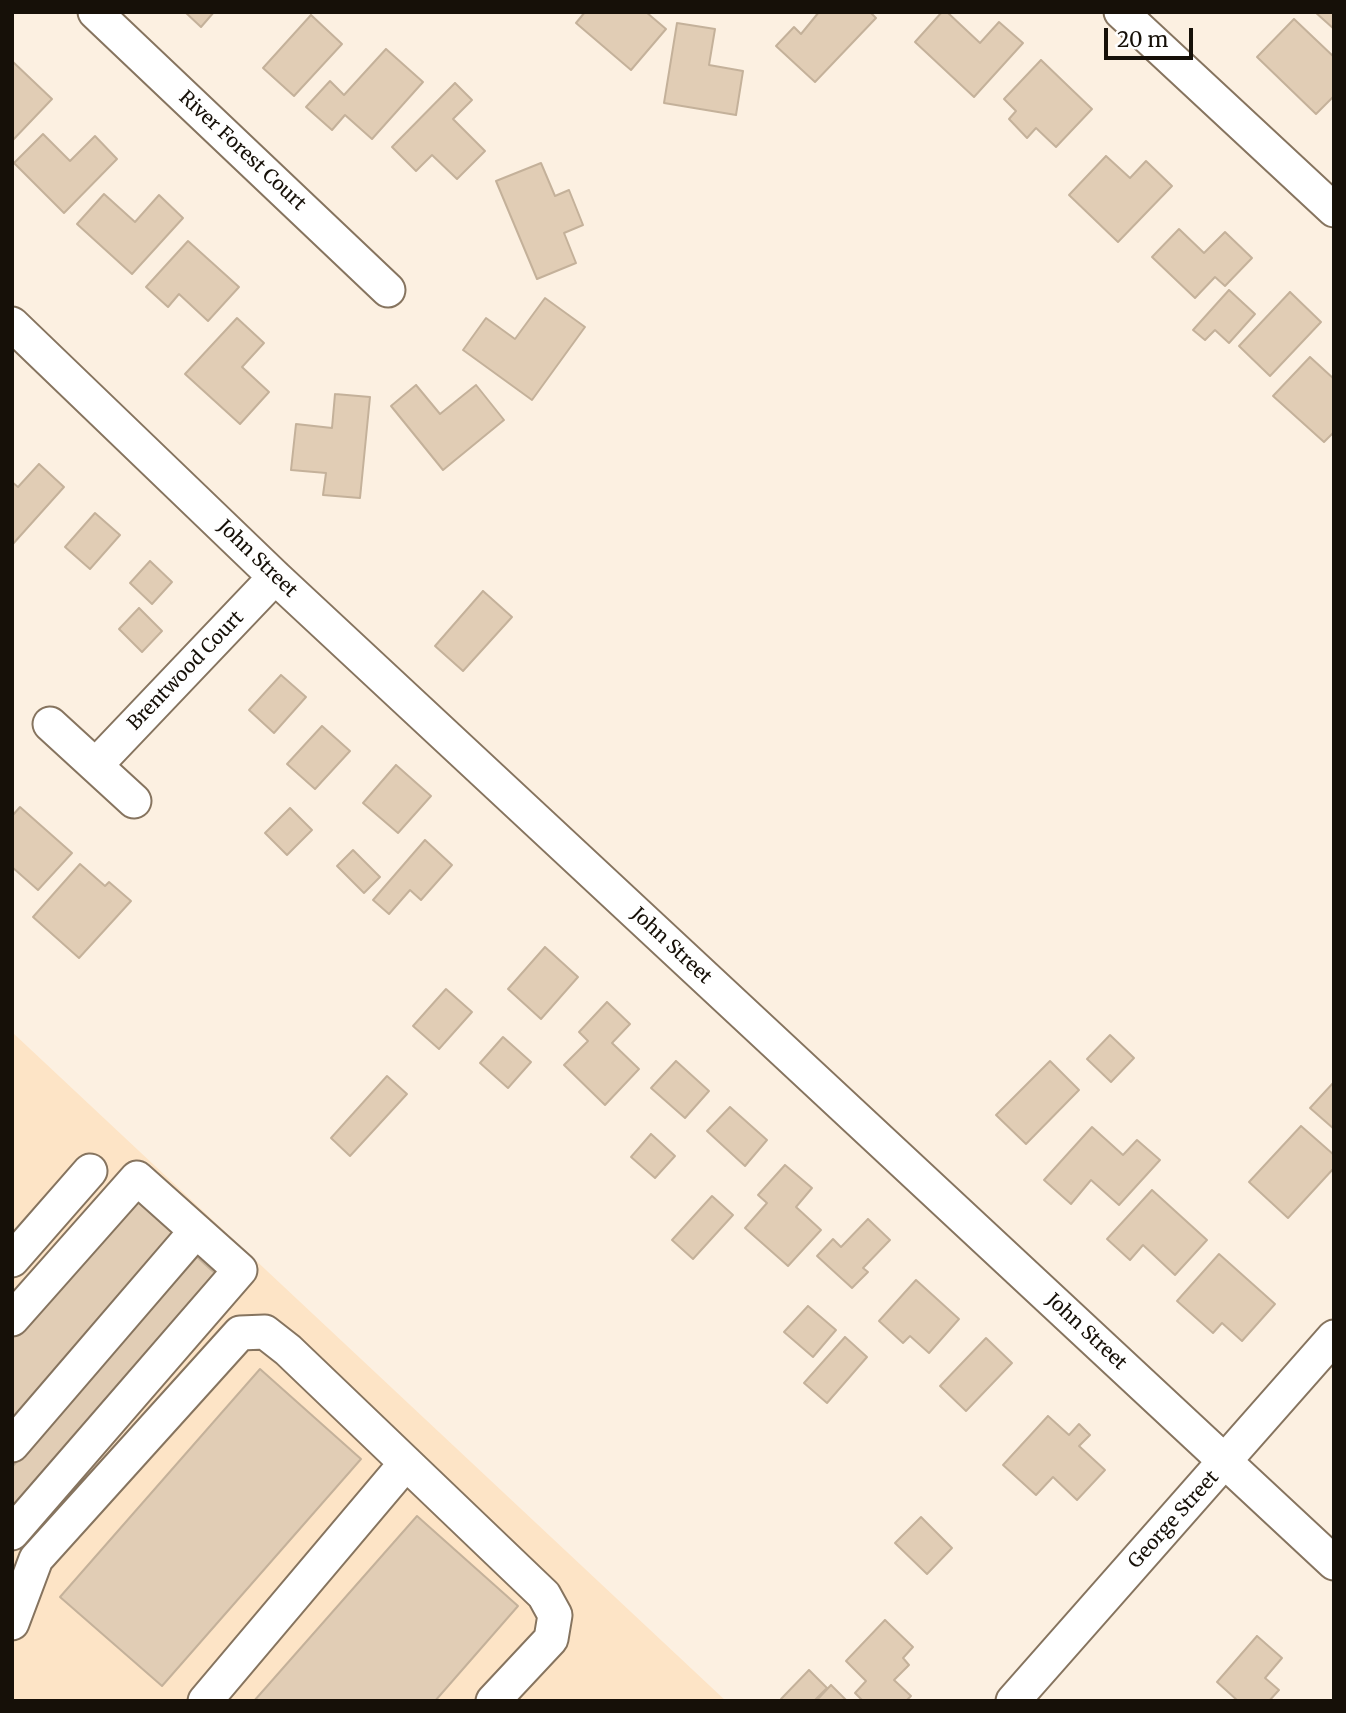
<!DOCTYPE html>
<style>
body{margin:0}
#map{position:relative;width:1346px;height:1713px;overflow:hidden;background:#fcf0e1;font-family:Merriweather,serif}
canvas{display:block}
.frame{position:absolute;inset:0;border:14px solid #161008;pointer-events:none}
.scale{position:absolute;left:1104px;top:28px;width:89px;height:32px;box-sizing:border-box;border:4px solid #161008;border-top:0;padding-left:9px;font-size:21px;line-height:24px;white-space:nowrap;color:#161008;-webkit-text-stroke:5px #fff;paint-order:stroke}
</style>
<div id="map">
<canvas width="1346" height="1713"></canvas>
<div class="frame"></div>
<div class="scale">20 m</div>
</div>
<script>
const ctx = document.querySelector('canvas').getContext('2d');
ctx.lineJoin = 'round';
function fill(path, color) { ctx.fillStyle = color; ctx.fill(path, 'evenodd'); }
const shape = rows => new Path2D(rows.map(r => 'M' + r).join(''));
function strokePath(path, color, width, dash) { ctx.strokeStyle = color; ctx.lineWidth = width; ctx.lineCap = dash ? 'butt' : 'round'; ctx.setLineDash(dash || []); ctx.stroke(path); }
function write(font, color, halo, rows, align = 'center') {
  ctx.font = font + ' Merriweather,serif'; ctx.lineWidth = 5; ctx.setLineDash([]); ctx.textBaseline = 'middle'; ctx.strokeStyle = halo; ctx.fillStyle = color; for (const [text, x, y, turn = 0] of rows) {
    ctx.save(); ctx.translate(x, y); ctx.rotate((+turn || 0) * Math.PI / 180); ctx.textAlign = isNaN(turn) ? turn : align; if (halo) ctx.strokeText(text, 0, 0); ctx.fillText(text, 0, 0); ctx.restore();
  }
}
fill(shape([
 [12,1032,726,1701,12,1701]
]), '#fde4c6');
const building = shape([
 [185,12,214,12,201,27,185,12],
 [585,12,646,12,666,29,631,70,576,23,585,12],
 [819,12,870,12,876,18,815,82,776,46,794,27,801,34,819,12],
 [942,12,947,12,980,43,999,22,1023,43,974,97,915,42,942,12],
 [1315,12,1334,12,1334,29,1315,12],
 [311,15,342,44,294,96,263,68,311,15],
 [1294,19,1334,57,1334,96,1316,114,1257,57,1294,19],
 [677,23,715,29,709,65,743,71,736,115,664,103,677,23],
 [386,49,423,82,372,139,345,115,332,130,306,107,330,81,344,95,386,49],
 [1041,60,1092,109,1056,147,1036,128,1027,138,1009,119,1016,111,1004,99,1041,60],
 [12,61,52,99,12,141,12,61],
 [455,83,472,100,453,119,485,151,457,179,432,155,416,171,392,147,455,83],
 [43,134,70,161,95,136,117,159,64,213,14,163,43,134],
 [1106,156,1130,178,1146,161,1172,186,1118,242,1069,195,1106,156],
 [541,163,555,196,569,190,583,225,564,233,576,263,537,279,496,181,541,163],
 [104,194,135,222,159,195,183,218,132,274,77,224,104,194],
 [1179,229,1204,253,1225,232,1252,258,1225,286,1215,277,1195,298,1152,257,1179,229],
 [188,241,239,287,208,321,179,294,168,307,146,287,188,241],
 [1229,290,1255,314,1229,343,1215,330,1205,340,1193,330,1229,290],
 [1290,292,1321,322,1270,376,1239,346,1290,292],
 [545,298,585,327,532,400,463,350,486,318,515,339,545,298],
 [237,318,264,343,242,367,269,392,240,424,185,374,237,318],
 [1310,357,1334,379,1334,432,1324,442,1273,396,1310,357],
 [416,385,440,414,476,385,504,420,443,470,391,406,416,385],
 [335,394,370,397,360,498,323,495,326,473,291,470,296,424,332,428,335,394],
 [39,464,64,487,12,545,12,482,18,487,39,464],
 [95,513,120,535,90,569,65,547,95,513],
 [150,561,172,582,152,604,130,583,150,561],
 [483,591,512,617,463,671,435,646,483,591],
 [139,608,162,631,142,652,119,629,139,608],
 [281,675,306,697,274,733,249,710,281,675],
 [322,726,350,751,315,789,287,764,322,726],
 [396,765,431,796,398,833,363,803,396,765],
 [20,807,72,853,38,890,12,867,12,816,20,807],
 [290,808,312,830,287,855,265,833,290,808],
 [425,840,452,865,421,900,410,890,389,914,373,900,425,840],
 [353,850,380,877,364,893,337,866,353,850],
 [80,864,105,886,109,882,131,901,79,958,33,917,80,864],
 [545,947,578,977,541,1019,508,989,545,947],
 [446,989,472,1012,439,1049,413,1026,446,989],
 [607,1002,630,1024,612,1043,639,1069,605,1105,564,1065,588,1041,579,1032,607,1002],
 [1110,1035,1134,1058,1111,1082,1087,1059,1110,1035],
 [503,1037,531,1062,508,1088,480,1063,503,1037],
 [676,1061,709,1091,685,1118,651,1088,676,1061],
 [1050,1061,1079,1090,1026,1144,996,1115,1050,1061],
 [387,1076,407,1094,350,1156,331,1138,387,1076],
 [1334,1082,1334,1129,1310,1108,1334,1082],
 [730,1107,767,1140,745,1166,707,1131,730,1107],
 [1301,1126,1334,1155,1334,1168,1288,1218,1249,1182,1301,1126],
 [1092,1127,1123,1155,1137,1140,1160,1160,1119,1205,1091,1180,1071,1204,1044,1180,1092,1127],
 [651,1134,675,1156,655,1178,631,1157,651,1134],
 [785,1165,812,1188,796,1207,821,1230,788,1266,745,1228,767,1203,758,1195,785,1165],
 [1152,1190,1207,1240,1175,1275,1143,1245,1130,1260,1107,1239,1152,1190],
 [135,1196,176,1235,12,1422,12,1336,135,1196],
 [712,1196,733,1215,693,1259,672,1240,712,1196],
 [868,1219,890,1240,863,1268,868,1272,852,1288,817,1256,833,1239,841,1247,868,1219],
 [1219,1254,1275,1304,1242,1341,1222,1323,1213,1333,1177,1301,1219,1254],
 [197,1257,218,1276,12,1512,12,1467,197,1257],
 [916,1280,959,1319,929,1353,910,1336,903,1343,879,1321,916,1280],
 [808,1306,836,1330,813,1357,784,1332,808,1306],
 [845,1337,867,1357,827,1403,804,1383,845,1337],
 [986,1338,1012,1363,966,1411,940,1386,986,1338],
 [260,1369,361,1459,162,1686,60,1597,260,1369],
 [1048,1416,1069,1435,1079,1424,1090,1435,1079,1446,1105,1470,1077,1500,1053,1477,1036,1495,1003,1465,1048,1416],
 [417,1516,518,1606,435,1701,254,1701,417,1516],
 [921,1517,952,1548,927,1574,895,1543,921,1517],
 [885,1620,913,1647,903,1658,909,1665,894,1680,911,1696,906,1701,863,1701,855,1693,866,1681,846,1661,885,1620],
 [1257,1636,1282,1658,1265,1678,1279,1690,1269,1701,1238,1701,1217,1682,1257,1636],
 [809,1670,827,1688,814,1701,783,1701,781,1699,809,1670],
 [831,1685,847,1701,816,1701,831,1685]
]);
fill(building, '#e1cdb5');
strokePath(building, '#c4b19a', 2);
const minor = shape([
 [95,12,388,290],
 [1121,12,1334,210],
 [12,324,275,577,1334,1563],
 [50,724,134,801],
 [96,765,275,577],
 [12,1260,90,1171],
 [12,1319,137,1178,240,1270,12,1533],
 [12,1445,196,1231],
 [12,1623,36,1559,240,1333,265,1332,288,1350,544,1595,555,1615,551,1639,493,1701],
 [205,1701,406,1463],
 [1013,1701,1334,1337]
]);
strokePath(minor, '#86745f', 37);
strokePath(minor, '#fff', 33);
write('19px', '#161008', '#fff', [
 ["River Forest Court",242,151,43],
 ["John Street",257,559,44],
 ["Brentwood Court",186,671,-46],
 ["John Street",671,946,43],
 ["John Street",1086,1332,43],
 ["George Street",1174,1520,-48]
]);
</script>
